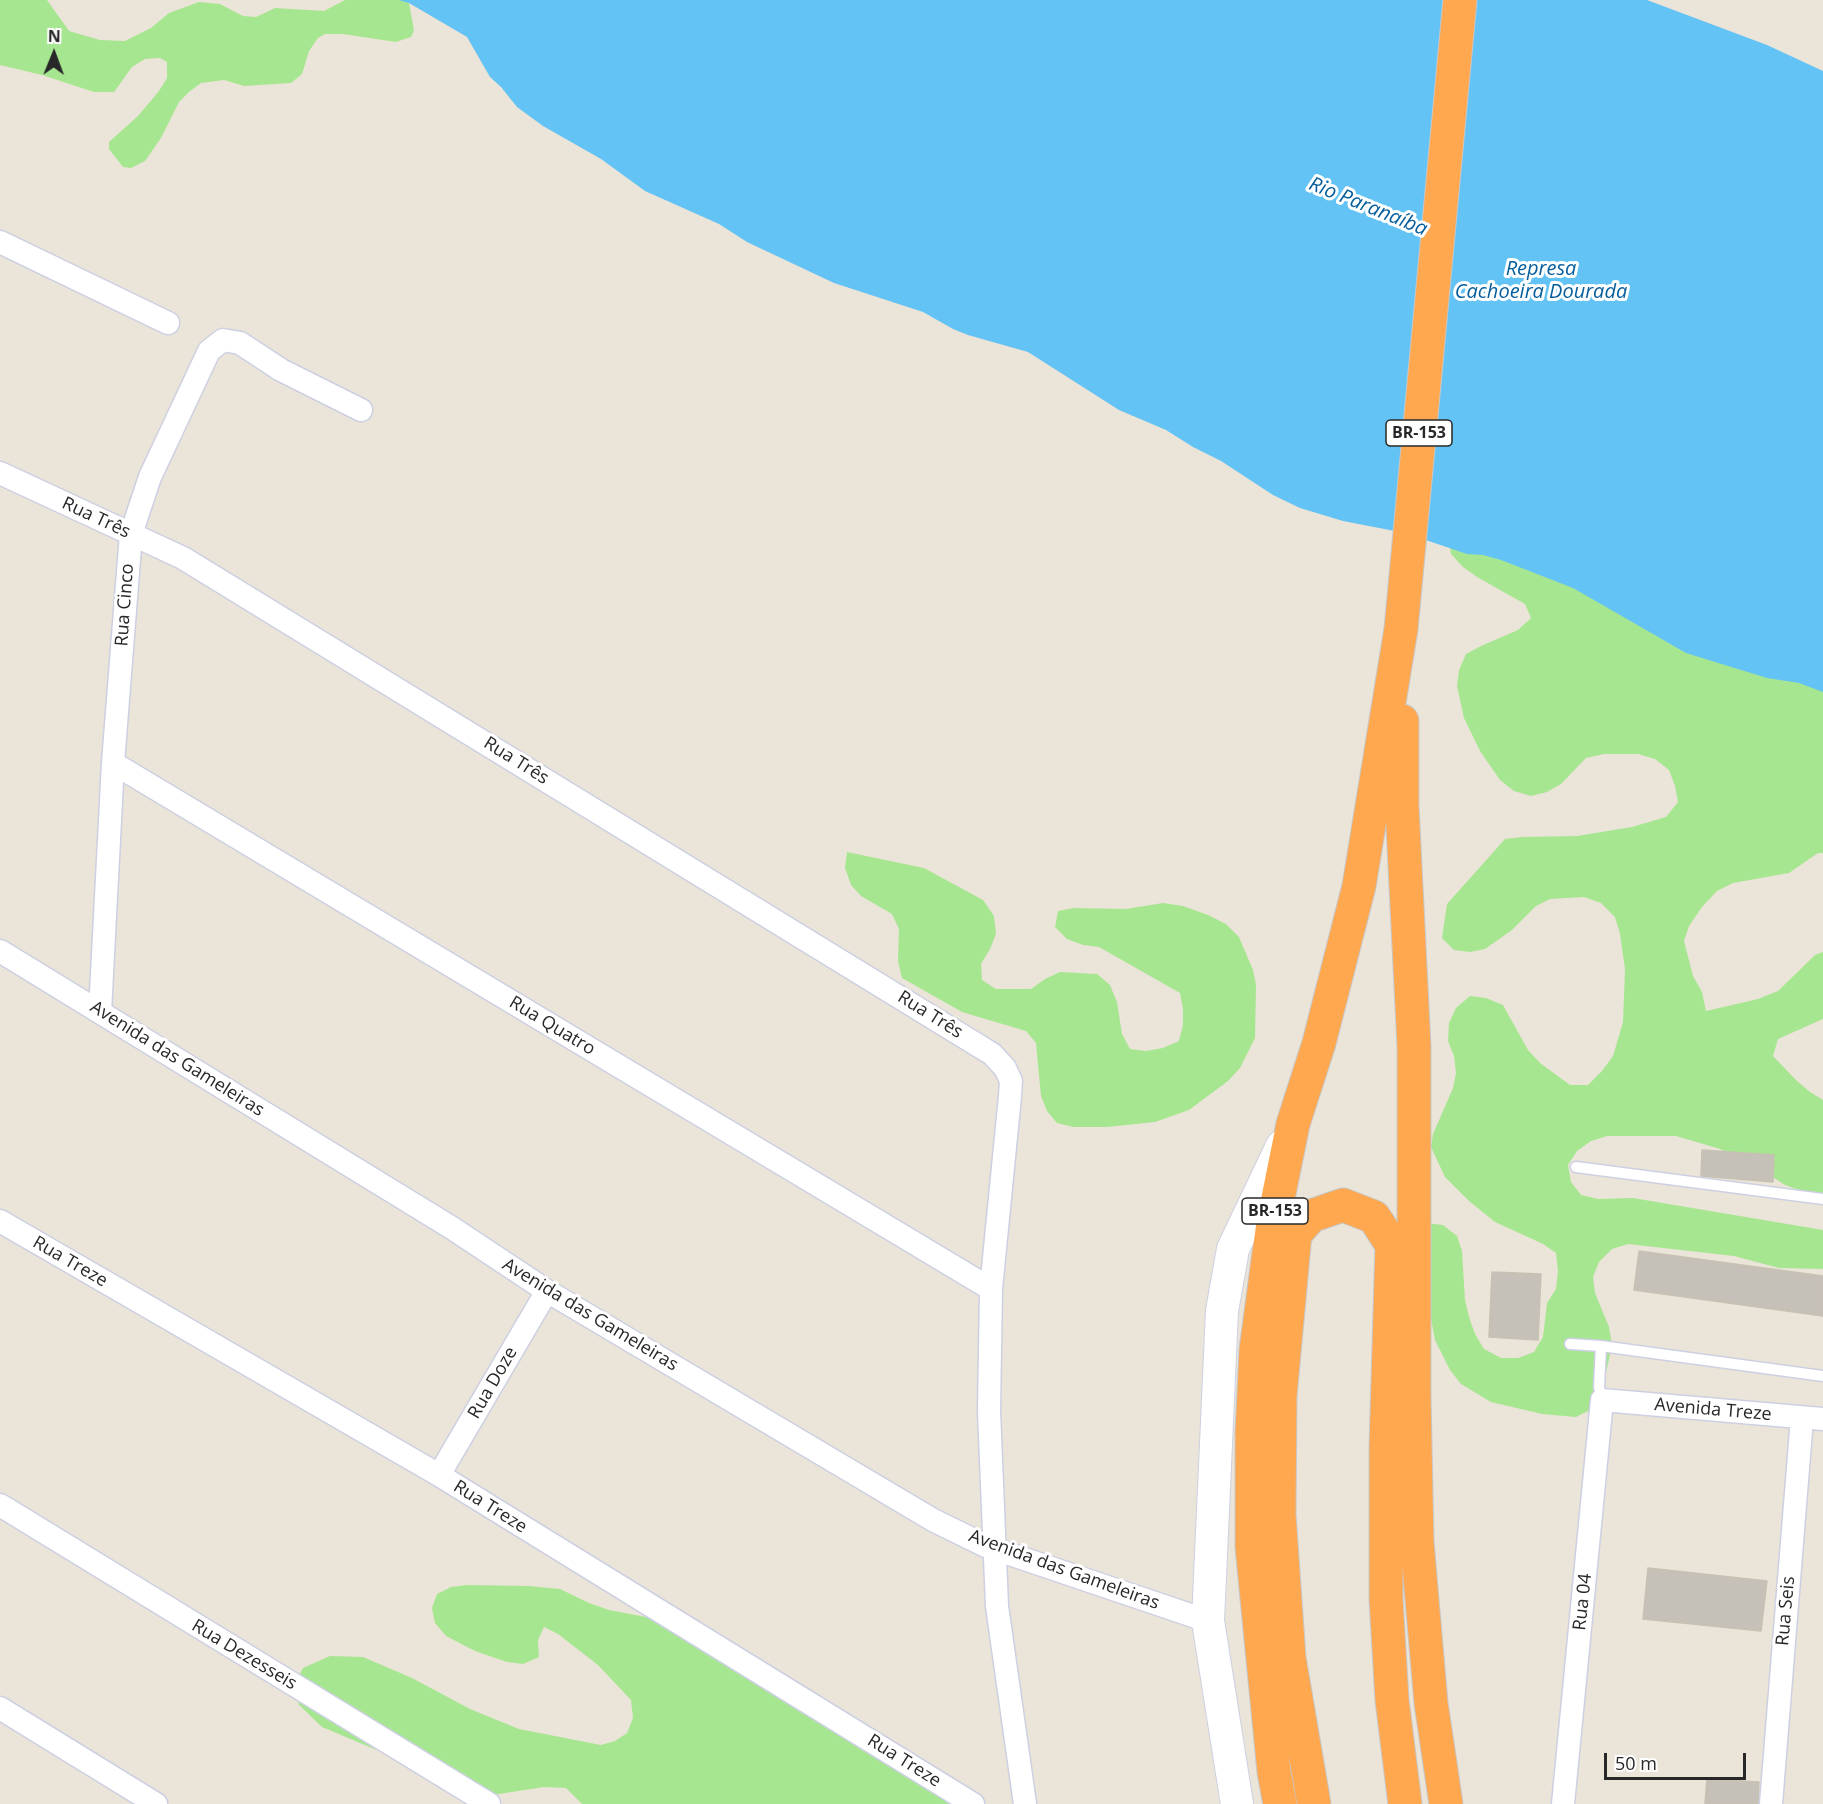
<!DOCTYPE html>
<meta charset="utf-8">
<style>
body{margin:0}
#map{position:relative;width:1823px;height:1804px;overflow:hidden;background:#ebe4d8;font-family:"Open Sans",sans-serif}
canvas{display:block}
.north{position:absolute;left:24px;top:24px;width:60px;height:60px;-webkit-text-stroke:4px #fff;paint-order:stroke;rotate:1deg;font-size:16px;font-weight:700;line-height:24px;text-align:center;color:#282828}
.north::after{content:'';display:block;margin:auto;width:21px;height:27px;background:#282828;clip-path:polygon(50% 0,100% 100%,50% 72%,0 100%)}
.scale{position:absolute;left:1604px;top:1753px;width:142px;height:27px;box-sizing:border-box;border:3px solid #282828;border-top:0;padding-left:8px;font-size:18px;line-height:21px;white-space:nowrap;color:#282828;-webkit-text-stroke:4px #fff;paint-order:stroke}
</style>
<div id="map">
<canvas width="1823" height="1804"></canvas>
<div class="north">N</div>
<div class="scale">50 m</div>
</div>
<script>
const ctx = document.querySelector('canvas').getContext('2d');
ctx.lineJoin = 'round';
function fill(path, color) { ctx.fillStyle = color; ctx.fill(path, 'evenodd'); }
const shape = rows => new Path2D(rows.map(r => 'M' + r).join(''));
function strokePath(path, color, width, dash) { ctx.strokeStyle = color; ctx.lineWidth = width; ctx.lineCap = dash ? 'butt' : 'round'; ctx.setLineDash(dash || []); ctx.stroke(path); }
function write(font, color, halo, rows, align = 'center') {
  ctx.font = font + ' "Open Sans",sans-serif'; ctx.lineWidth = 6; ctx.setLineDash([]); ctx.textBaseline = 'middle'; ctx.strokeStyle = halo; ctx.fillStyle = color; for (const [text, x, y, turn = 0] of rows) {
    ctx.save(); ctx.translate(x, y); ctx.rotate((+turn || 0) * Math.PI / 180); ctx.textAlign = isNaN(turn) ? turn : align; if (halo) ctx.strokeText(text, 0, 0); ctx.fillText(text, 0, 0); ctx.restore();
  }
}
fill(shape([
 [0,0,47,0,69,31,100,40,125,41,151,28,169,13,199,2,220,4,243,16,256,17,275,8,324,11,345,0,405,0,409,3,414,30,411,37,396,42,343,34,325,34,318,38,309,51,302,74,291,83,244,86,224,80,201,83,189,92,179,102,161,138,145,161,131,168,123,167,109,149,109,142,138,116,159,91,167,78,167,62,160,58,145,59,132,67,114,92,94,92,42,75,0,65],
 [1449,538,1823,680,1823,853,1818,853,1789,873,1733,883,1717,891,1702,907,1689,926,1684,941,1693,976,1702,992,1706,1011,1758,999,1778,991,1815,955,1823,952,1823,1019,1778,1039,1773,1056,1796,1080,1810,1092,1823,1100,1823,1199,1785,1185,1754,1165,1720,1149,1676,1136,1607,1136,1591,1141,1577,1151,1568,1165,1571,1182,1581,1195,1598,1199,1633,1198,1823,1230,1823,1269,1779,1268,1734,1256,1628,1244,1612,1249,1599,1262,1593,1277,1595,1293,1609,1327,1612,1345,1605,1378,1592,1409,1576,1417,1542,1414,1491,1402,1461,1384,1450,1370,1435,1340,1422,1272,1426,1223,1443,1225,1457,1236,1462,1251,1465,1300,1469,1317,1475,1334,1484,1349,1501,1358,1518,1358,1534,1352,1543,1337,1547,1303,1556,1289,1558,1271,1556,1253,1543,1244,1495,1222,1469,1201,1445,1177,1431,1147,1433,1134,1453,1088,1456,1073,1454,1056,1448,1041,1449,1023,1456,1008,1470,996,1486,998,1503,1005,1528,1050,1540,1063,1570,1085,1588,1085,1602,1071,1613,1056,1623,1022,1625,969,1620,934,1615,917,1601,903,1584,897,1550,899,1536,906,1512,930,1485,949,1470,952,1454,950,1442,938,1447,904,1505,839,1522,837,1577,836,1632,827,1666,817,1678,802,1675,786,1669,770,1655,759,1638,754,1604,754,1586,758,1561,784,1547,792,1531,796,1514,791,1500,780,1480,751,1464,718,1457,686,1459,670,1466,654,1481,646,1518,630,1531,618,1525,604,1477,577,1463,567,1451,554],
 [847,852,924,868,983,900,994,916,996,934,990,949,981,964,982,980,996,989,1031,989,1045,979,1060,972,1097,974,1110,985,1117,1002,1122,1034,1130,1049,1146,1051,1163,1048,1179,1041,1183,1025,1183,1009,1180,993,1099,947,1083,945,1067,939,1055,927,1058,911,1074,908,1126,909,1163,903,1183,906,1208,915,1226,924,1239,937,1253,970,1256,985,1255,1038,1240,1068,1228,1081,1189,1110,1155,1122,1107,1127,1073,1127,1057,1123,1047,1111,1041,1096,1036,1043,1026,1031,962,1012,902,978,898,961,899,929,892,914,861,896,851,885,845,868],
 [467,1585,529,1586,560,1589,589,1603,609,1610,688,1625,955,1780,985,1804,582,1804,566,1788,544,1787,486,1796,322,1727,299,1705,293,1688,303,1668,330,1656,363,1657,412,1678,470,1709,519,1729,601,1745,615,1741,627,1733,633,1718,631,1700,598,1665,558,1634,544,1627,538,1640,539,1657,523,1664,507,1662,475,1651,446,1636,435,1623,432,1608,437,1594,451,1587]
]), '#a7e691');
fill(shape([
 [399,0,1647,0,1767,45,1823,71,1823,692,1799,683,1767,678,1686,653,1573,588,1501,560,1483,555,1467,554,1405,533,1343,521,1300,508,1273,495,1221,461,1193,447,1166,430,1119,410,1028,352,968,335,953,329,923,312,834,283,747,242,719,224,645,191,601,159,543,126,517,107,501,87,490,77,467,37,409,3]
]), '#64c3f5');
const building = shape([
 [1702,1150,1774,1155,1773,1182,1701,1176,1702,1150],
 [1639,1251,1823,1276,1823,1316,1634,1290,1639,1251],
 [1492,1272,1541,1274,1538,1340,1489,1337,1492,1272],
 [1648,1568,1767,1581,1761,1631,1643,1619,1648,1568],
 [1707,1779,1759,1782,1758,1804,1705,1804,1707,1779]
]);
fill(building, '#c6c1b8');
strokePath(building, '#c6c1b2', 1.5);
const lane = shape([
 [1576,1167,1823,1199],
 [1570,1344,1601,1346,1823,1376],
 [1601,1346,1599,1387,1602,1400]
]);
const street = shape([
 [0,242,168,323],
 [0,473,183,558,979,1046,992,1054,1005,1068,1011,1081,1010,1096,991,1289,989,1411,997,1606,1025,1804],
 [113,763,991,1289],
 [0,951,452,1228,547,1291,933,1520,986,1546,1208,1621],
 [100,1012,113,763,131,534,150,477,209,351,223,340,240,343,281,370,361,410],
 [0,1221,439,1475,973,1804],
 [439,1475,547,1291],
 [0,1505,489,1804],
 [0,1708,156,1804],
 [1563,1804,1602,1400,1823,1419],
 [1771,1804,1802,1418]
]);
const secondary = shape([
 [1237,1804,1208,1621,1222,1311,1233,1249,1282,1146]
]);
const highway = shape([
 [1402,721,1402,806,1414,1046,1414,1395,1417,1542,1431,1703,1446,1804],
 [1280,1804,1274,1772,1252,1547,1252,1433,1256,1350,1273,1223,1293,1124,1319,1043,1359,886,1401,629,1460,0],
 [1314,1804,1289,1658,1279,1514,1280,1396,1295,1234,1311,1216,1343,1205,1374,1217,1392,1245,1386,1448,1386,1599,1392,1700,1405,1804]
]);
strokePath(lane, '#cdd0e2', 13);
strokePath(street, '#cdd0e2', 25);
strokePath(secondary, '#cdd0e2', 34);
strokePath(highway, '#c7c7c7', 35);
strokePath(lane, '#fff', 10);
strokePath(street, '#fff', 22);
strokePath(secondary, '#fff', 32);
strokePath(highway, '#ffa84f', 33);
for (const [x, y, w] of [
 [1419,433,66],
 [1275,1211,66]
]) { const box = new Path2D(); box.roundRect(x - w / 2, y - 13, w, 26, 4.5); ctx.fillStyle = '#fff'; ctx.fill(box); strokePath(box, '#282828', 1.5); }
write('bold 16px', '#282828', null, [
 ["BR-153",1419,433],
 ["BR-153",1275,1211]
]);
write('18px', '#282828', '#fff', [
 ["Rua Três",96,518,25],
 ["Rua Cinco",125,605,-86],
 ["Rua Três",516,761,32],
 ["Rua Três",930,1015,32],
 ["Rua Quatro",552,1026,31],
 ["Avenida das Gameleiras",177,1059,32],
 ["Rua Treze",70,1262,30],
 ["Avenida das Gameleiras",590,1315,31],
 ["Rua Doze",493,1383,-60],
 ["Avenida Treze",1713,1410,5],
 ["Rua Treze",490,1507,32],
 ["Avenida das Gameleiras",1064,1570,20],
 ["Rua 04",1583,1602,-84],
 ["Rua Seis",1786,1611,-85],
 ["Rua Dezesseis",244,1655,31],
 ["Rua Treze",904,1761,32]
]);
write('italic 20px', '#065e9d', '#fff', [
 ["Rio Paranaíba",1368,207,22],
 ["Represa",1541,269],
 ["Cachoeira Dourada",1541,292]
]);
</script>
